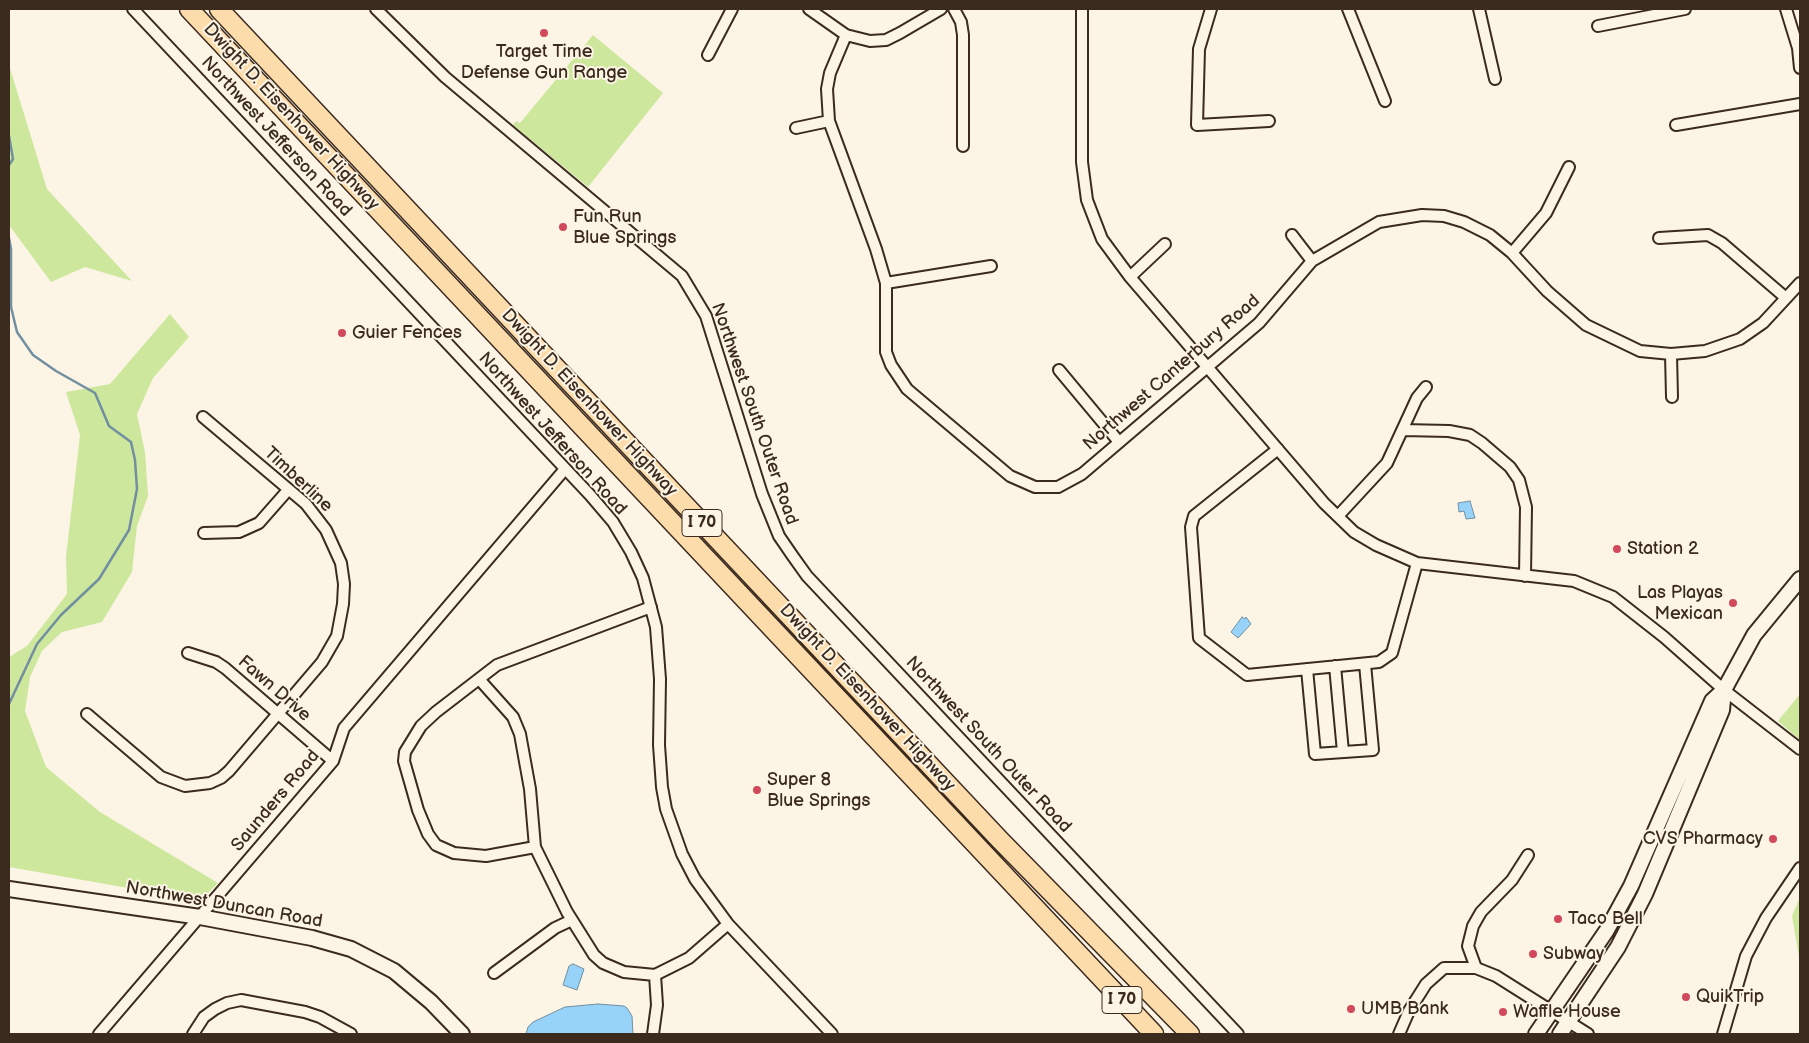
<!DOCTYPE html>
<style>
body{margin:0}
#map{position:relative;width:1809px;height:1043px;overflow:hidden;background:#fcf5e5;font-family:"Balsamiq Sans",sans-serif}
canvas{display:block}
.frame{position:absolute;inset:0;border:10px solid #3b2a1e;pointer-events:none}
</style>
<div id="map">
<canvas width="1809" height="1043"></canvas>
<div class="frame"></div>
</div>
<script>
const ctx = document.querySelector('canvas').getContext('2d');
ctx.lineJoin = 'round';
function fill(path, color) { ctx.fillStyle = color; ctx.fill(path, 'evenodd'); }
const shape = rows => new Path2D(rows.map(r => 'M' + r).join(''));
function strokePath(path, color, width, dash) { ctx.strokeStyle = color; ctx.lineWidth = width; ctx.lineCap = dash ? 'butt' : 'round'; ctx.setLineDash(dash || []); ctx.stroke(path); }
function write(font, color, halo, rows, align = 'center') {
  ctx.font = font + ' "Balsamiq Sans",sans-serif'; ctx.lineWidth = 4; ctx.setLineDash([]); ctx.textBaseline = 'middle'; ctx.strokeStyle = halo; ctx.fillStyle = color; for (const [text, x, y, turn = 0] of rows) {
    ctx.save(); ctx.translate(x, y); ctx.rotate((+turn || 0) * Math.PI / 180); ctx.textAlign = isNaN(turn) ? turn : align; if (halo) ctx.strokeText(text, 0, 0); ctx.fillText(text, 0, 0); ctx.restore();
  }
}
fill(shape([
 [593,35,663,93,588,187,513,125,516,121,520,123],
 [9,65,47,189,132,281,85,267,51,282,9,225],
 [170,314,189,337,153,378,137,414,145,452,148,496,137,526,132,572,102,622,62,632,42,651,30,677,25,711,46,767,100,812,218,883,208,893,196,900,9,867,9,657,27,646,67,594,66,557,80,435,66,392,110,384],
 [1800,694,1800,740,1778,721],
 [1800,897,1800,963,1792,916]
]), '#cde79d');
const water = shape([
 [1470,501,1475,518,1466,519,1464,511,1459,512,1458,503,1470,501],
 [1242,617,1245,619,1246,617,1251,624,1238,638,1231,632,1242,617],
 [573,964,584,969,577,990,563,985,569,966,573,964],
 [598,1004,624,1006,627,1008,632,1016,633,1034,526,1034,528,1027,533,1022,565,1007,598,1004]
]);
fill(water, '#97d3f8');
strokePath(water, '#728fa1', 1);
strokePath(shape([
 [9,136,13,159,9,165],
 [9,238,11,249,11,307,17,332,33,355,56,371,95,393,109,426,131,442,135,460,137,489,129,530,99,579,61,615,37,644,9,704]
]), '#728fa1', 2.5);
const street = shape([
 [133,9,590,495,613,522,631,552,643,578,656,627,660,679,659,745,662,787,666,809,682,854,695,879,728,924,832,1034],
 [376,9,445,77,682,276,706,316,762,494,779,536,792,555,807,576,1238,1034],
 [809,9,846,35,870,41,886,40,900,33,941,9],
 [954,9,961,22,963,35,963,146],
 [1082,9,1082,162,1087,200,1102,239,1130,277,1324,503,1354,532,1376,545,1417,563,1574,581,1613,597,1664,637,1724,690,1800,749],
 [1211,9,1199,49,1197,125,1269,121],
 [1348,9,1385,101],
 [1479,9,1495,79],
 [1786,9,1798,48,1800,68],
 [1598,26,1685,9],
 [846,35,830,73,827,89,829,121,876,249,886,283,886,352,891,365,907,389,1010,476,1035,487,1058,487,1082,474,1259,323,1312,261,1379,222,1422,215,1444,216,1464,222,1490,235,1512,253,1547,291,1586,325,1640,351,1671,354,1705,351,1740,339,1763,323,1800,283],
 [708,55,732,9],
 [1676,125,1800,104],
 [796,128,829,121],
 [1292,235,1312,261],
 [1659,238,1708,235,1722,243,1786,298],
 [1512,253,1546,213,1569,167],
 [1130,277,1165,244],
 [886,283,991,266],
 [1671,354,1672,397],
 [1059,370,1119,442],
 [1403,430,1449,431,1470,435,1482,443,1510,467,1519,480,1526,507,1525,576],
 [1278,449,1194,516,1191,527,1199,638,1247,675,1379,662,1392,653,1417,563],
 [1338,516,1387,463,1417,398,1426,387],
 [204,533,239,532,259,523,288,490],
 [188,653,216,662,225,668,333,761],
 [1335,666,1343,752],
 [1307,669,1315,754,1373,750,1365,664],
 [479,679,513,717,520,734,530,789,535,847,567,912,594,955,603,963,624,972,655,975,689,958,728,924],
 [87,714,161,777,185,786,210,783,221,778,229,771,322,662,337,636,343,604,344,584,341,563,326,530,306,504,203,417],
 [535,847,486,856,454,853,436,845,428,834,418,810,404,761,405,752,421,726,436,712,497,665,651,607],
 [1476,968,1468,946,1473,926,1481,912,1512,880,1528,855],
 [494,973,555,928,572,920],
 [99,1034,333,761,344,728,565,469],
 [193,1034,204,1017,215,1009,227,1003,241,1000,305,1012,320,1017,351,1034],
 [653,1034,657,1005,655,975],
 [1399,1034,1409,1011,1426,984,1444,968,1476,968,1496,976,1588,1034],
 [1723,1034,1746,956,1766,918,1800,868]
]);
const secondary = shape([
 [9,889,200,917,312,938,351,949,394,971,431,1002,462,1034],
 [1536,1034,1607,930,1631,886,1712,701,1724,690,1754,635,1800,579],
 [1560,1034,1618,947,1645,894,1722,710,1724,690]
]);
const highway = shape([
 [189,9,1154,1034],
 [219,9,1000,840,1190,1034]
]);
strokePath(street, '#3b2a1e', 14);
strokePath(secondary, '#3b2a1e', 18);
strokePath(highway, '#3b2a1e', 21);
strokePath(street, '#fcf5e5', 10);
strokePath(secondary, '#fcf5e5', 14);
strokePath(highway, '#fddcac', 18);
for (const [x, y, r, color] of [
 [544,33,5,"#d1495b"],
 [563,227,5,"#d1495b"],
 [342,333,5,"#d1495b"],
 [1617,549,5,"#d1495b"],
 [1733,603,5,"#d1495b"],
 [757,790,5,"#d1495b"],
 [1773,839,5,"#d1495b"],
 [1558,919,5,"#d1495b"],
 [1533,954,5,"#d1495b"],
 [1686,997,5,"#d1495b"],
 [1351,1009,5,"#d1495b"],
 [1503,1012,5,"#d1495b"]
]) { const dot = new Path2D(); dot.arc(x, y, r, 0, 2 * Math.PI); ctx.fillStyle = color; ctx.fill(dot); strokePath(dot, '#fcf5e5', 2); }
for (const [x, y, w] of [
 [702,523,40],
 [1122,1000,40]
]) { const box = new Path2D(); box.roundRect(x - w / 2, y - 13.5, w, 27, 4); ctx.fillStyle = '#fcf5e5'; ctx.fill(box); strokePath(box, '#3b2a1e', 1); }
write('bold 16px', '#3b2a1e', null, [
 ["I 70",702,523],
 ["I 70",1122,1000]
]);
write('18px', '#3b2a1e', '#fcf5e5', [
 ["Target Time",544,52,"center"],
 ["Defense Gun Range",544,73,"center"],
 ["Fun Run",573,217],
 ["Blue Springs",573,238],
 ["Guier Fences",352,333],
 ["Station 2",1627,549],
 ["Las Playas",1723,593,"right"],
 ["Mexican",1723,614,"right"],
 ["Super 8",767,780],
 ["Blue Springs",767,801],
 ["CVS Pharmacy",1763,839,"right"],
 ["Taco Bell",1568,919],
 ["Subway",1543,954],
 ["QuikTrip",1696,997],
 ["UMB Bank",1361,1009],
 ["Waffle House",1513,1012]
], 'left');
write('18px', '#3b2a1e', '#fcf5e5', [
 ["Dwight D. Eisenhower Highway",291,117,47],
 ["Northwest Jefferson Road",276,137,47],
 ["Northwest Canterbury Road",1172,373,-41],
 ["Dwight D. Eisenhower Highway",589,403,47],
 ["Northwest South Outer Road",754,414,71],
 ["Northwest Jefferson Road",552,434,48],
 ["Timberline",298,480,43],
 ["Fawn Drive",274,689,41],
 ["Dwight D. Eisenhower Highway",867,698,47],
 ["Northwest South Outer Road",988,745,47],
 ["Saunders Road",276,801,-50],
 ["Northwest Duncan Road",224,905,10]
]);
</script>
